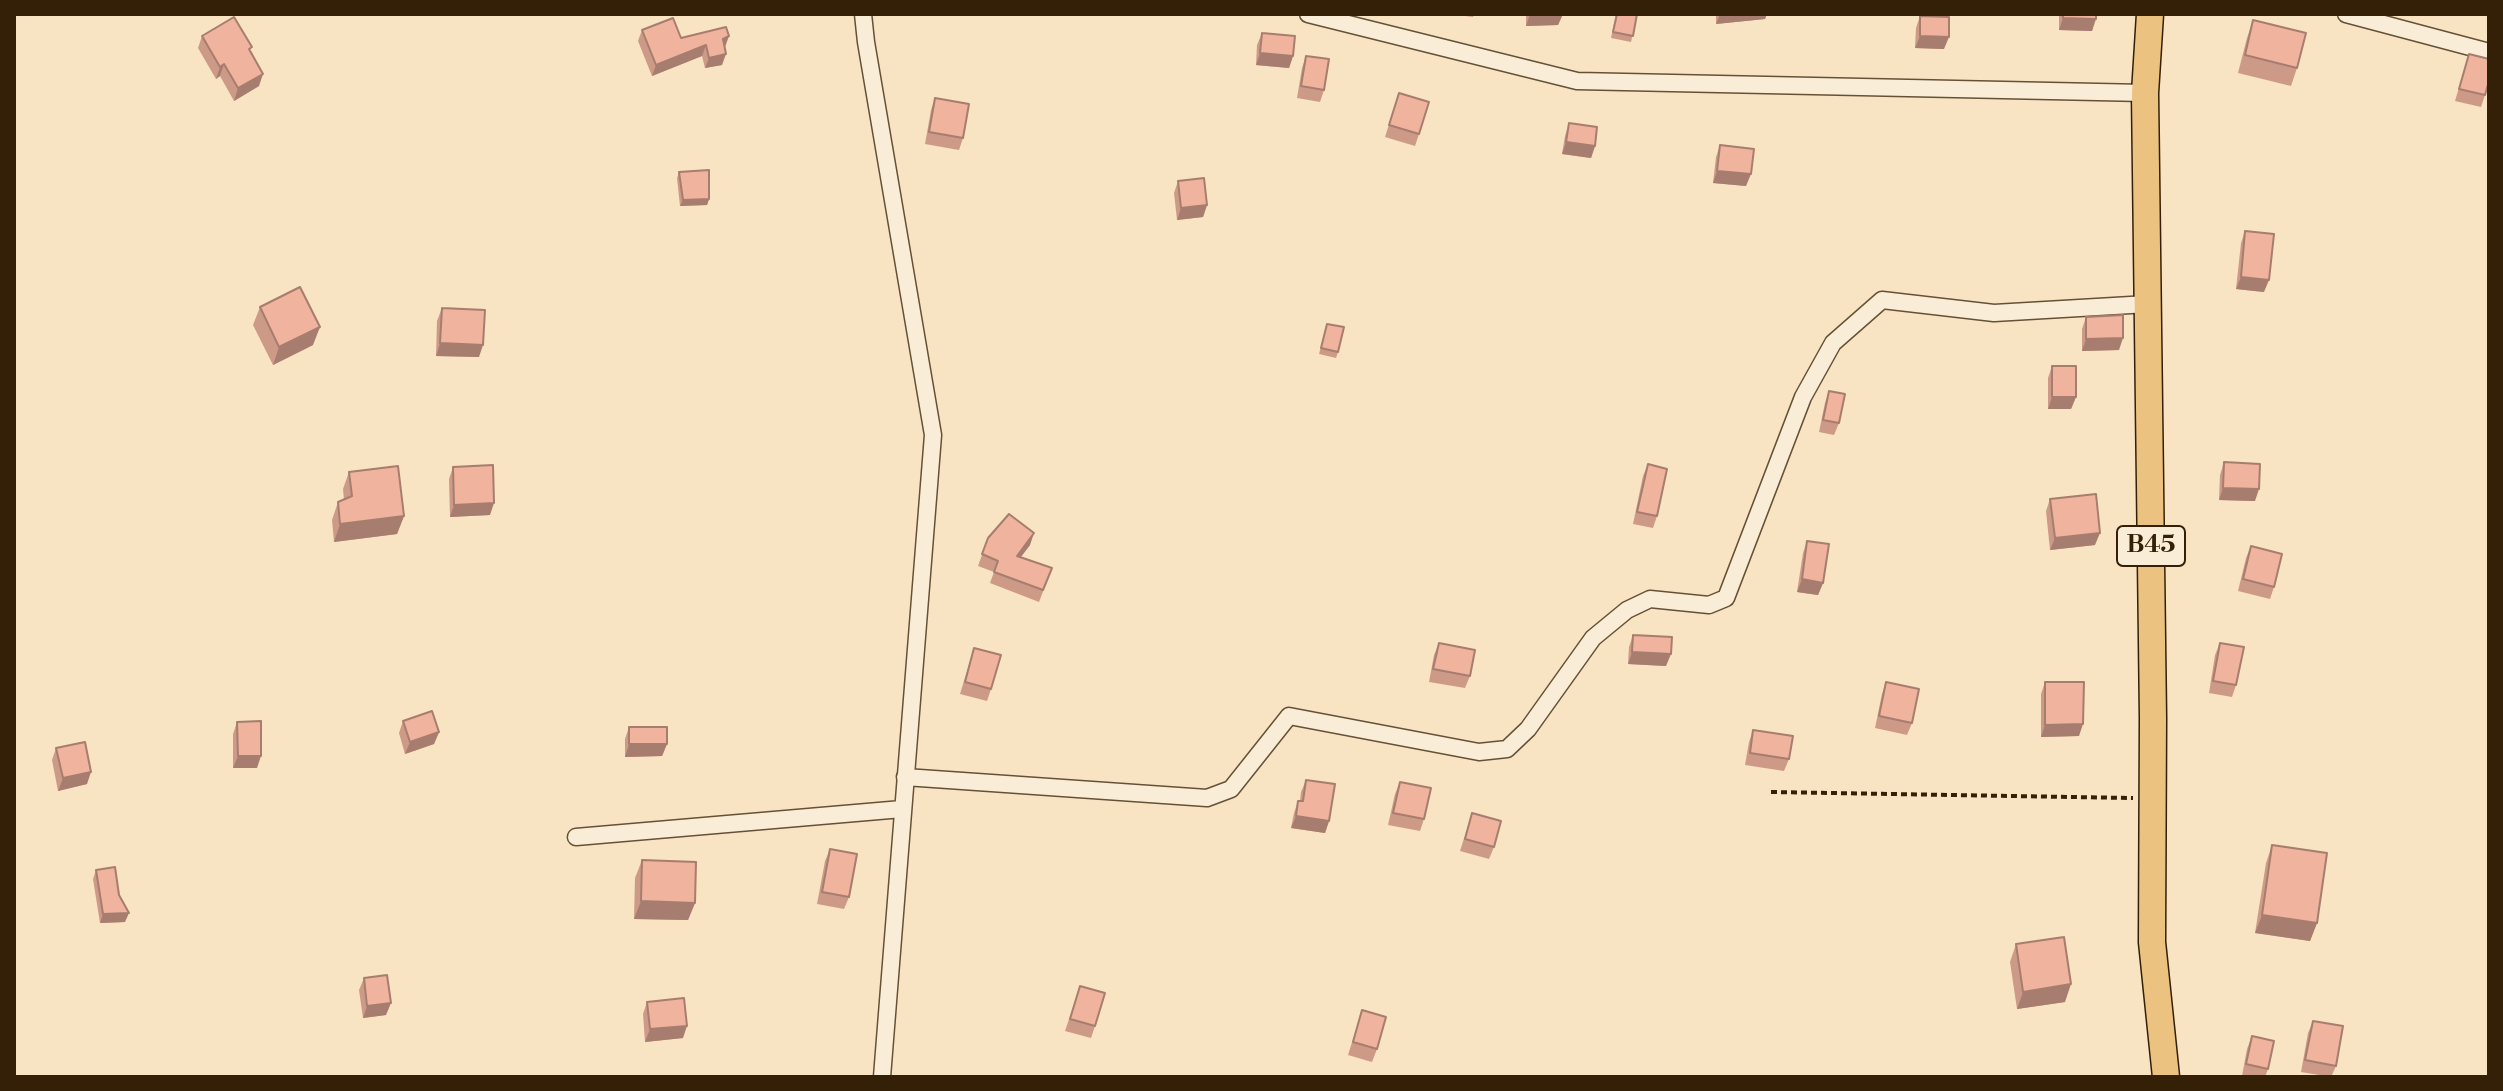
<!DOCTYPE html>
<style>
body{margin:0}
#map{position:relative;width:2503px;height:1091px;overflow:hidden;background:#f8e3c2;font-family:"Libre Bodoni",serif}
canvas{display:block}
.frame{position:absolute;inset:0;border:16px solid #342007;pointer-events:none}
</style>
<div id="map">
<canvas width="2503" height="1091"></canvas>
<div class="frame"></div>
</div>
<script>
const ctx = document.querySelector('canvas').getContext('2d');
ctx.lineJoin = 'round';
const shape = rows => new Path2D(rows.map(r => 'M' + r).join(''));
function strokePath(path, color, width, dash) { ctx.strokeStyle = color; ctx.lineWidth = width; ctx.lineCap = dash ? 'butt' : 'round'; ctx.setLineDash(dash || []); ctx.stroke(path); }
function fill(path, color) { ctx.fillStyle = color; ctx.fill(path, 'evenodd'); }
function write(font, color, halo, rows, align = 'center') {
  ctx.font = font + ' "Libre Bodoni",serif'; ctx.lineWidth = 7; ctx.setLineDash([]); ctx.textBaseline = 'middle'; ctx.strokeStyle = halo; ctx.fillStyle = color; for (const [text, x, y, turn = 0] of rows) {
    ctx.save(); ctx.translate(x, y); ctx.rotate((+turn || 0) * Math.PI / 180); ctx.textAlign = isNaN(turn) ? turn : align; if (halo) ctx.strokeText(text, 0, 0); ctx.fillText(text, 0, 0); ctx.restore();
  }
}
const street = shape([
 [863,14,866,42,933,435,882,1077],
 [1308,14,1577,81,2145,93],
 [2346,14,2489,52],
 [905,777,1207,798,1231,789,1289,716,1479,752,1507,749,1528,729,1593,638,1627,610,1650,599,1709,605,1726,598,1803,397,1833,343,1882,300,1994,313,2148,304],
 [576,837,902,809]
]);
const primary = shape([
 [2150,14,2145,93,2153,718,2152,942,2166,1077]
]);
strokePath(street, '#655136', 19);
strokePath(primary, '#342007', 29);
strokePath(shape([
 [1771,792,2133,798]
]), '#342007', 4, [6, 4]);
strokePath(street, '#faedd7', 16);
strokePath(primary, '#ecc281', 26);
fill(shape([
 [1450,14,1474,14,1473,17],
 [1526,14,1563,14,1558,25,1526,26],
 [1616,14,1637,14,1631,42,1611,38],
 [1716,14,1767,14,1765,19,1716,24],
 [2059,14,2096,14,2092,31,2059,30],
 [1920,16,1944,49,1915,48,1916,28],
 [2253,20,2297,68,2291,86,2238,73,2247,38],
 [642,30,725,47,724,47,722,65,705,68,702,56,652,76,638,41],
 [1262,33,1293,56,1289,68,1256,65,1257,45],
 [202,36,250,52,259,86,234,101,220,76,216,79,198,48],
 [2469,54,2485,95,2481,107,2455,101],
 [1306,56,1324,90,1320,102,1297,98,1302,68],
 [1399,93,1419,134,1415,146,1385,137],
 [935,98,963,138,959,150,925,144,931,110],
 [1569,123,1595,146,1591,158,1562,154,1565,136],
 [1720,145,1746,186,1713,183,1716,157],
 [679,172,709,199,707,205,680,206,677,178],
 [1178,181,1207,205,1203,217,1177,220,1174,193],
 [2245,231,2264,292,2236,289,2241,243],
 [260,307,313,345,273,365,253,325],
 [442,308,479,357,436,356,437,321],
 [2086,317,2119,350,2082,351,2082,329],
 [1327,324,1338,352,1336,358,1319,354],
 [2052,366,2076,397,2071,409,2048,409,2048,378],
 [1829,391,1839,423,1834,435,1819,432,1825,403],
 [2224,462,2255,501,2219,500,2220,475],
 [1648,464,1657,516,1653,528,1633,524,1643,476],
 [453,467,490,515,450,517,449,479],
 [349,472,404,516,397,534,334,542,332,520,338,502,344,500,343,489],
 [2050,499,2095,545,2050,550,2046,511],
 [988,538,1030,545,1021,557,1052,568,1039,602,990,583,994,572,978,566],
 [1807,541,1823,583,1818,595,1797,592,1803,553],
 [2251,546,2274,587,2270,599,2238,591,2246,558],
 [1633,635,1666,666,1628,664,1629,647],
 [1439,643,1470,676,1465,688,1429,682,1434,655],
 [2220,643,2236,685,2232,697,2209,693,2215,655],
 [974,648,991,689,987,701,960,694],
 [1886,682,1912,723,1907,735,1875,728,1882,694],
 [2045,682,2079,736,2041,737,2041,694],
 [403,721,439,732,434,744,405,754,399,733],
 [237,722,257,768,233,768,233,734],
 [629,727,667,744,662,756,625,757,625,739],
 [1753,730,1789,759,1784,771,1745,765,1749,742],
 [56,748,87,784,58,791,52,760],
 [1306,780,1329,821,1325,833,1291,828,1294,813,1298,801,1300,801,1301,792],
 [1400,782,1424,819,1420,831,1388,825,1395,794],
 [1472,813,1494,847,1489,859,1460,851],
 [2272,845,2317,923,2310,941,2255,933,2266,863],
 [830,849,849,897,844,909,817,904,825,861],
 [642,860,695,903,688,920,634,919,635,878],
 [96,870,119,895,125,922,100,923,93,879],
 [2016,944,2065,1002,2017,1009,2010,962],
 [364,978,386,1015,363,1018,359,990],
 [1080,986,1095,1026,1091,1038,1065,1031],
 [647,1002,683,1038,645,1042,643,1014],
 [1362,1010,1377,1049,1372,1062,1348,1055],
 [2313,1021,2336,1066,2331,1077,2301,1072,2308,1033],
 [2252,1036,2268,1069,2265,1077,2242,1076,2247,1049]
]), '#ce9a88');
fill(shape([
 [1530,14,1563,14,1558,25,1526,26],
 [1720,14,1767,14,1765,19,1716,24],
 [2063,18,2096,19,2092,31,2059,30],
 [729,36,725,47,719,49,723,39],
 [1920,36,1949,37,1944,49,1915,48],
 [706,45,702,56,652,76,656,65],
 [1260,53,1293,56,1289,68,1256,65],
 [726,54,722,65,705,68,709,58],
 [224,64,220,76,216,79,220,67],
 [263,74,259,86,234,101,238,88],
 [1566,142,1595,146,1591,158,1562,154],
 [1717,171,1751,174,1746,186,1713,183],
 [709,199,707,205,680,206,683,200],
 [1207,205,1203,217,1177,220,1181,208],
 [2241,277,2269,280,2264,292,2236,289],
 [320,327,313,345,273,365,279,347],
 [2123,338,2119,350,2082,351,2086,339],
 [440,343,483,345,479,357,436,356],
 [2052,397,2076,397,2071,409,2048,409],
 [2223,488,2259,489,2255,501,2219,500],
 [494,503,490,515,450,517,454,505],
 [404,516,397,534,334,542,340,524],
 [1034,533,1030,545,1013,567,1017,556],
 [2100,533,2095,545,2050,550,2055,538],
 [1802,579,1823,583,1818,595,1797,592],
 [1632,652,1671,654,1666,666,1628,664],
 [2083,724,2079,736,2041,737,2045,725],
 [439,732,434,744,405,754,410,742],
 [629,744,667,744,662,756,625,757],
 [238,756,261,756,257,768,233,768],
 [91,772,87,784,58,791,63,778],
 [1296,816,1329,821,1325,833,1291,828],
 [641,901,695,903,688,920,634,919],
 [129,913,125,922,100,923,103,914],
 [2262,915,2317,923,2310,941,2255,933],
 [2071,984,2065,1002,2017,1009,2023,992],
 [391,1003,386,1015,363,1018,367,1006],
 [687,1026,683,1038,645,1042,650,1029]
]), '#a77d6f');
const building = shape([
 [1617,14,1637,14,1633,36,1613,32,1617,14],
 [2063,14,2096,14,2096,19,2063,18,2063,14],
 [1920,16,1949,17,1949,37,1920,36,1920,16],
 [234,17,252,47,249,49,263,74,238,88,224,64,220,67,202,36,234,17],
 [673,18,681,38,726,27,729,36,723,39,726,54,709,58,706,45,656,65,642,30,673,18],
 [2253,20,2306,33,2297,68,2245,55,2253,20],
 [1262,33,1295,36,1293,56,1260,53,1262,33],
 [2469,54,2489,59,2489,81,2485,95,2459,89,2469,54],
 [1306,56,1329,59,1324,90,1301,86,1306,56],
 [1399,93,1429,102,1419,134,1389,125,1399,93],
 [935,98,969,104,963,138,929,132,935,98],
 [1569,123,1597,127,1595,146,1566,142,1569,123],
 [1720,145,1754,149,1751,174,1717,171,1720,145],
 [709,170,709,199,683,200,679,172,709,170],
 [1204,178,1207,205,1181,208,1178,181,1204,178],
 [2245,231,2274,234,2269,280,2241,277,2245,231],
 [300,287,320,327,279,347,260,307,300,287],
 [442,308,485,310,483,345,440,343,442,308],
 [2123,315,2123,338,2086,339,2086,317,2123,315],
 [1327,324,1344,327,1338,352,1321,348,1327,324],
 [2052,366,2076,366,2076,397,2052,397,2052,366],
 [1829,391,1845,394,1839,423,1823,420,1829,391],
 [2224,462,2260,464,2259,489,2223,488,2224,462],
 [1648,464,1667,469,1657,516,1637,512,1648,464],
 [493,465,494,503,454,505,453,467,493,465],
 [398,466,404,516,340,524,338,502,352,496,349,472,398,466],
 [2096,494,2100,533,2055,538,2050,499,2096,494],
 [1009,514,1034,533,1017,556,1052,568,1043,590,994,572,998,561,982,554,988,538,1009,514],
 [1807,541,1829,544,1823,583,1802,579,1807,541],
 [2251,546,2282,554,2274,587,2243,579,2251,546],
 [1633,635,1672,637,1671,654,1632,652,1633,635],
 [1439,643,1475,650,1470,676,1433,669,1439,643],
 [2220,643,2244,647,2236,685,2213,681,2220,643],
 [974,648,1001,655,991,689,965,682,974,648],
 [1886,682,1919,689,1912,723,1879,716,1886,682],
 [2045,682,2084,682,2083,724,2045,725,2045,682],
 [432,711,439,732,410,742,403,721,432,711],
 [261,721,261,756,238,756,237,722,261,721],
 [629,727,667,727,667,744,629,744,629,727],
 [1753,730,1793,736,1789,759,1750,753,1753,730],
 [85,742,91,772,63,778,56,748,85,742],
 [1306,780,1335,784,1329,821,1296,816,1298,801,1303,801,1306,780],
 [1400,782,1431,788,1424,819,1393,813,1400,782],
 [1472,813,1501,821,1494,847,1465,839,1472,813],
 [2272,845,2327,853,2317,923,2262,915,2272,845],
 [830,849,857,854,849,897,822,892,830,849],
 [642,860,696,862,695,903,641,901,642,860],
 [115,867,119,895,129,913,103,914,96,870,115,867],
 [2064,937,2071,984,2023,992,2016,944,2064,937],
 [387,975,391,1003,367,1006,364,978,387,975],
 [1080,986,1105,993,1095,1026,1070,1019,1080,986],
 [684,998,687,1026,650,1029,647,1002,684,998],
 [1362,1010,1386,1017,1377,1049,1353,1042,1362,1010],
 [2313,1021,2343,1026,2336,1066,2305,1060,2313,1021],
 [2252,1036,2274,1041,2268,1069,2246,1064,2252,1036]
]);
fill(building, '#efb39e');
strokePath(building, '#a77d6f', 2);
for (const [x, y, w] of [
 [2151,546,68]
]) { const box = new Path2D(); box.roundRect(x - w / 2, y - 20, w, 40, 6); ctx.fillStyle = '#faedd7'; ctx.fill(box); strokePath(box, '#342007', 2); }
write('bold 24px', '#342007', null, [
 ["B45",2151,546]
]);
</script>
